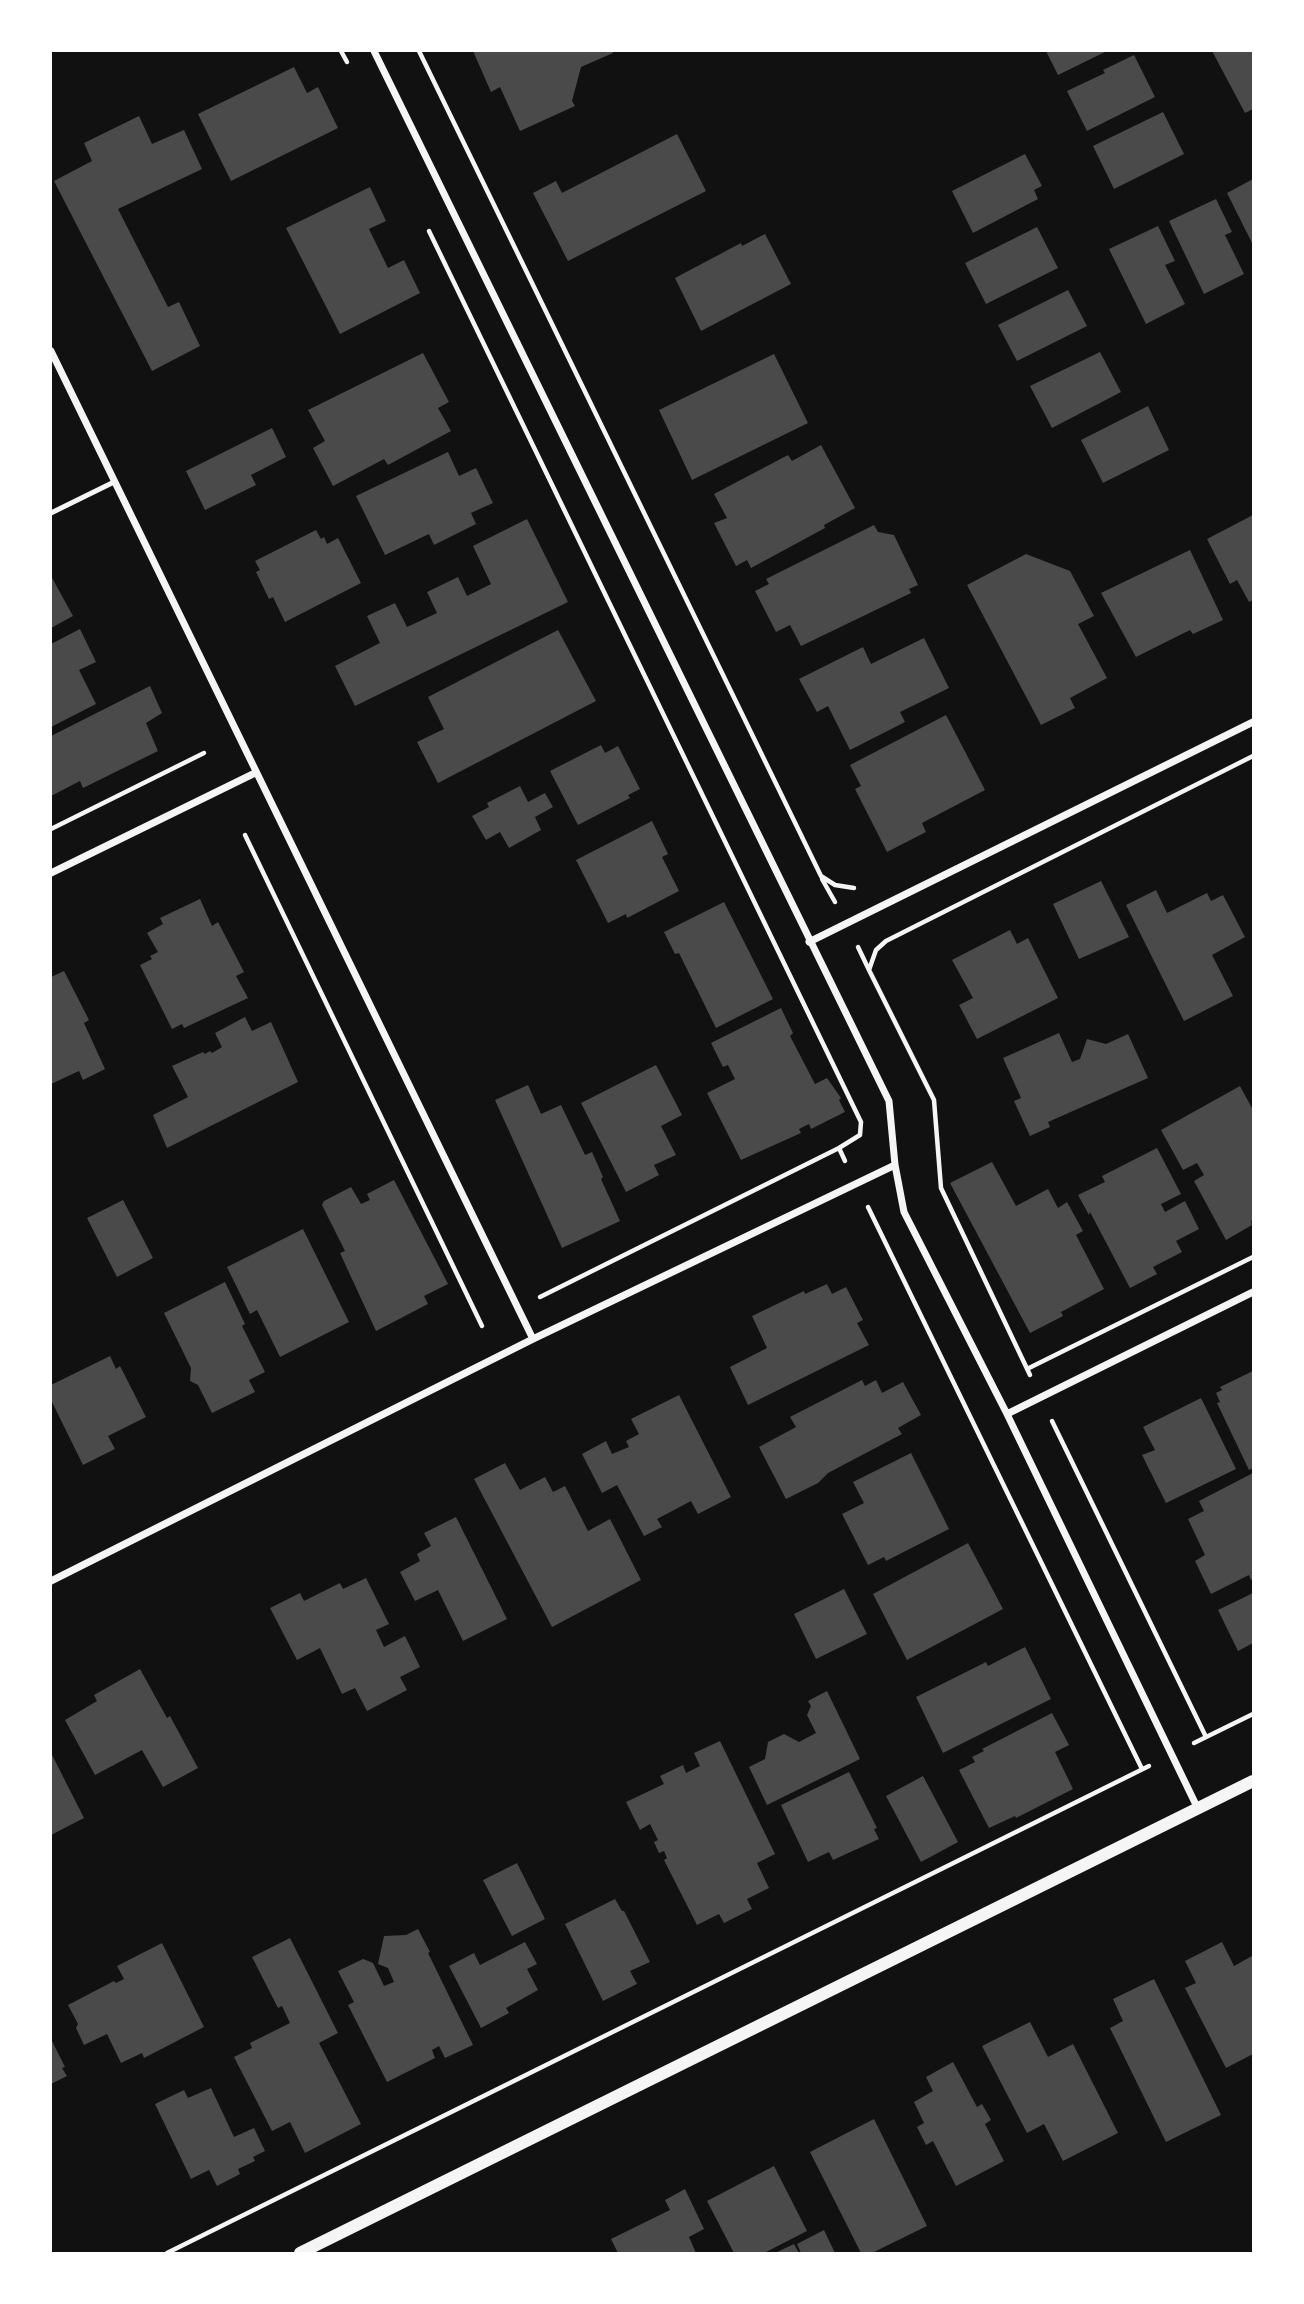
<!DOCTYPE html>
<style>
body{margin:0}
#map{position:relative;width:1304px;height:2304px;overflow:hidden;background:#111;font-family:Rubik,sans-serif}
canvas{display:block}
.frame{position:absolute;inset:0;border:52px solid #fff;pointer-events:none}
</style>
<div id="map">
<canvas width="1304" height="2304"></canvas>
<div class="frame"></div>
</div>
<script>
const ctx = document.querySelector('canvas').getContext('2d');
ctx.lineJoin = 'round';
function fill(path, color) { ctx.fillStyle = color; ctx.fill(path, 'evenodd'); }
const shape = rows => new Path2D(rows.map(r => 'M' + r).join(''));
function strokePath(path, color, width, dash) { ctx.strokeStyle = color; ctx.lineWidth = width; ctx.lineCap = dash ? 'butt' : 'round'; ctx.setLineDash(dash || []); ctx.stroke(path); }
fill(shape([
 [473,51,612,51,613,53,581,67,572,101,575,106,520,131,500,87,491,92],
 [1046,51,1107,51,1058,75],
 [1212,51,1253,51,1253,109,1245,113],
 [1134,55,1155,97,1087,131,1067,91,1105,73,1103,70],
 [294,67,307,93,318,87,338,128,231,181,198,114],
 [1163,112,1184,154,1114,189,1093,146],
 [139,116,152,144,184,130,202,169,118,209,168,307,179,302,200,346,152,371,54,181,92,161,84,143],
 [677,134,706,191,568,261,533,193,556,181,562,193],
 [1025,154,1042,186,1034,190,1038,199,973,233,952,191],
 [1253,179,1253,245,1227,193],
 [370,187,386,221,369,229,388,268,404,260,420,293,340,334,286,228],
 [1216,199,1232,232,1225,235,1244,274,1204,294,1169,221],
 [1158,226,1175,261,1165,265,1185,304,1146,324,1109,249],
 [1037,227,1058,268,986,304,965,263],
 [765,234,791,284,701,331,675,278,741,243,742,246],
 [1068,290,1087,326,1017,361,998,325],
 [1100,352,1121,392,1052,428,1030,386],
 [423,353,449,402,438,408,451,431,388,465,384,459,333,486,313,448,325,441,308,410],
 [774,354,808,423,692,480,659,410],
 [1148,406,1169,450,1103,483,1081,440],
 [272,428,286,457,251,475,256,485,205,510,186,471],
 [821,445,855,508,824,525,825,528,751,568,747,560,736,566,714,523,727,518,714,494,788,455,792,461],
 [448,452,459,476,476,468,493,503,471,513,476,524,434,545,429,534,385,555,356,496],
 [1253,515,1253,600,1249,602,1237,580,1230,584,1207,539],
 [527,519,568,602,355,706,335,666,380,643,367,616,395,603,407,627,437,613,427,592,458,577,467,596,491,584,473,546],
 [874,525,878,532,894,535,918,585,909,589,911,593,801,646,790,625,776,632,755,591,769,584,766,579],
 [316,530,321,539,324,537,327,544,338,538,361,583,285,622,273,597,269,599,256,572,260,570,255,561],
 [1190,550,1223,620,1193,634,1190,630,1136,657,1101,593],
 [1026,554,1070,571,1094,616,1078,624,1107,678,1070,698,1075,708,1041,725,967,585],
 [51,576,73,616,51,628],
 [80,629,96,662,79,670,96,704,51,727,51,644],
 [558,630,596,701,438,783,417,742,444,729,428,697],
 [924,638,949,688,900,712,905,722,850,750,828,706,817,712,799,679,863,647,871,664],
 [150,686,162,713,146,723,158,751,83,788,80,781,51,796,51,736],
 [946,715,985,790,922,823,926,832,887,852,855,789,861,786,850,765],
 [601,745,605,753,618,746,640,789,628,795,630,798,578,825,550,771],
 [520,786,528,802,545,793,553,807,535,817,541,830,509,848,500,832,486,840,472,816,489,807,487,803],
 [652,821,668,854,662,857,679,891,627,918,626,914,608,923,576,860],
 [1101,881,1129,937,1079,959,1053,904],
 [1156,890,1167,913,1207,893,1211,901,1223,895,1245,937,1212,955,1233,996,1184,1021,1126,905],
 [200,899,212,926,218,922,244,972,236,976,248,998,184,1028,182,1024,172,1029,140,965,152,959,150,956,158,952,147,933,163,924,160,918],
 [724,902,773,999,716,1028,679,953,675,954,664,932],
 [1010,930,1017,944,1028,938,1058,998,977,1039,959,1005,973,998,952,960],
 [64,971,89,1020,84,1023,105,1069,83,1080,79,1071,51,1084,51,977],
 [781,1008,793,1033,790,1036,815,1084,827,1078,841,1098,839,1100,845,1112,811,1129,809,1124,799,1129,801,1133,741,1160,707,1093,735,1079,728,1065,723,1067,711,1043],
 [245,1017,252,1031,271,1022,298,1082,167,1148,153,1115,188,1097,172,1066,203,1052,205,1054,210,1051,212,1053,222,1047,215,1033],
 [1059,1033,1072,1062,1080,1059,1087,1039,1106,1044,1128,1034,1148,1078,1048,1122,1050,1127,1030,1136,1014,1101,1021,1098,1003,1058],
 [656,1065,682,1115,661,1126,676,1155,654,1165,659,1175,626,1192,581,1103],
 [528,1085,541,1114,561,1105,585,1155,592,1152,603,1177,601,1179,620,1221,562,1248,495,1100],
 [1240,1086,1253,1110,1253,1220,1251,1221,1252,1225,1226,1240,1194,1181,1204,1175,1197,1163,1183,1170,1161,1130],
 [1157,1148,1181,1194,1161,1204,1165,1212,1185,1201,1199,1229,1176,1241,1182,1252,1153,1267,1157,1274,1130,1288,1090,1212,1089,1215,1078,1195,1105,1182,1102,1176],
 [992,1162,1016,1206,1048,1189,1058,1208,1067,1202,1083,1231,1076,1235,1104,1289,1061,1312,1063,1316,1030,1333,950,1183],
 [394,1180,448,1284,424,1296,428,1304,376,1331,340,1253,345,1251,322,1205,324,1201,351,1187,361,1204,370,1200,367,1194],
 [123,1200,153,1258,117,1277,87,1218],
 [303,1229,349,1322,280,1357,257,1310,250,1314,227,1267],
 [225,1282,245,1324,242,1326,265,1372,249,1380,255,1392,212,1413,198,1385,190,1381,191,1368,164,1313],
 [827,1284,832,1294,846,1287,863,1320,857,1323,869,1345,748,1405,730,1367,767,1348,752,1316,804,1291,805,1294],
 [110,1356,116,1369,120,1366,146,1417,108,1436,115,1449,83,1465,51,1400,51,1385],
 [1253,1371,1253,1468,1249,1470,1217,1403,1220,1402,1216,1393,1222,1390,1220,1387],
 [862,1380,865,1386,876,1380,882,1393,903,1382,921,1415,898,1428,902,1434,828,1473,818,1483,786,1499,759,1447,796,1427,790,1417],
 [679,1395,731,1497,698,1514,691,1501,657,1519,662,1527,644,1536,617,1485,602,1493,582,1454,606,1441,612,1454,629,1447,626,1441,639,1434,631,1419],
 [1201,1398,1236,1469,1166,1503,1142,1455,1155,1450,1143,1427],
 [911,1453,949,1529,886,1561,884,1557,868,1565,842,1514,864,1503,853,1482],
 [505,1463,520,1490,545,1477,553,1492,565,1486,588,1531,610,1519,641,1580,552,1627,474,1479],
 [1253,1473,1253,1579,1251,1580,1249,1575,1211,1594,1195,1561,1205,1555,1188,1519,1204,1511,1199,1501],
 [456,1517,507,1619,463,1641,438,1590,415,1601,400,1572,420,1561,417,1554,431,1546,424,1533],
 [968,1543,1003,1609,907,1660,873,1594],
 [366,1578,389,1624,376,1630,384,1647,405,1636,420,1667,400,1677,407,1690,367,1711,355,1688,342,1694,320,1648,297,1660,270,1608,300,1593,304,1601,340,1583,343,1589],
 [844,1589,867,1634,816,1659,794,1614],
 [1253,1593,1253,1643,1238,1651,1218,1610],
 [1025,1647,1051,1699,943,1753,916,1697,986,1662,988,1666],
 [140,1669,167,1718,170,1716,198,1768,163,1787,142,1750,95,1775,65,1720,97,1701,94,1695],
 [827,1691,860,1759,767,1805,749,1767,765,1759,768,1742,784,1734,799,1742,816,1733,807,1715,811,1706,808,1701],
 [1052,1713,1069,1745,1055,1752,1073,1789,1016,1818,1015,1816,989,1828,959,1770,975,1762,972,1757,984,1751,982,1749],
 [720,1741,775,1854,757,1863,769,1888,747,1899,752,1909,724,1923,719,1914,697,1925,664,1860,667,1858,664,1851,659,1853,654,1842,658,1840,650,1824,640,1830,626,1802,664,1784,660,1776,683,1765,686,1773,700,1766,694,1753],
 [51,1753,84,1818,51,1835],
 [849,1772,877,1828,874,1829,879,1839,833,1860,829,1852,808,1862,781,1805],
 [923,1776,958,1842,921,1862,886,1796],
 [517,1863,545,1919,512,1936,483,1880],
 [615,1899,622,1911,624,1911,650,1962,630,1971,637,1984,603,2001,565,1924],
 [418,1929,430,1952,428,1953,473,2045,445,2058,439,2046,432,2050,435,2058,387,2082,348,2005,354,2002,338,1971,363,1959,373,1963,384,1986,394,1982,388,1968,378,1964,384,1936,406,1935],
 [290,1938,338,2033,319,2043,361,2124,305,2153,290,2122,272,2131,234,2057,252,2048,250,2043,290,2023,282,2006,278,2008,252,1957],
 [525,1942,537,1964,527,1969,538,1990,506,2008,509,2013,481,2028,449,1966,474,1953,480,1965],
 [1222,1942,1234,1966,1252,1956,1253,1959,1253,2054,1226,2068,1185,1988,1196,1983,1185,1961],
 [162,1943,204,2027,144,2058,142,2053,121,2063,107,2034,84,2045,76,2028,78,2024,68,2005,114,1981,116,1983,124,1979,117,1966],
 [1154,1979,1221,2115,1166,2142,1110,2028,1123,2021,1113,1999],
 [1030,2022,1048,2057,1073,2044,1118,2133,1063,2161,1044,2124,1027,2133,982,2046],
 [51,2039,65,2067,62,2068,67,2076,51,2084],
 [953,2062,977,2107,982,2104,991,2120,985,2124,1004,2161,956,2186,933,2141,926,2145,917,2127,924,2123,914,2102,933,2091,926,2077],
 [211,2088,234,2137,254,2128,265,2151,253,2157,255,2161,238,2169,240,2174,217,2186,209,2170,191,2179,155,2104,184,2090,188,2098],
 [874,2119,927,2226,872,2253,861,2253,810,2152],
 [774,2166,807,2231,764,2253,734,2253,707,2201],
 [685,2189,704,2229,689,2237,696,2253,618,2253,611,2239,670,2210,665,2200],
 [824,2230,835,2253,801,2253,797,2244],
 [794,2244,799,2253,775,2253]
]), '#4a4a4a');
strokePath(shape([
 [341,51,347,62],
 [419,51,821,876,835,885,854,888],
 [429,231,861,1122,860,1135,839,1148],
 [51,829,204,753],
 [245,835,482,1326],
 [822,879,835,902],
 [858,947,869,970,876,950,886,941,1253,756],
 [869,970,934,1100,941,1188,1030,1375],
 [868,1207,1142,1769],
 [540,1297,839,1148,845,1161],
 [1027,1369,1253,1257],
 [1052,1421,1206,1737],
 [1194,1743,1253,1714],
 [167,2253,1149,1766]
]), '#f5f5f5', 4.5);
strokePath(shape([
 [51,513,114,482]
]), '#f5f5f5', 5);
strokePath(shape([
 [374,51,889,1101,895,1165,904,1212,1007,1414,1198,1809],
 [51,351,533,1339],
 [51,873,255,773],
 [809,942,1253,722],
 [1007,1414,1253,1292],
 [51,1581,533,1339,895,1165]
]), '#f5f5f5', 7);
strokePath(shape([
 [300,2253,1253,1781]
]), '#f5f5f5', 12);
</script>
